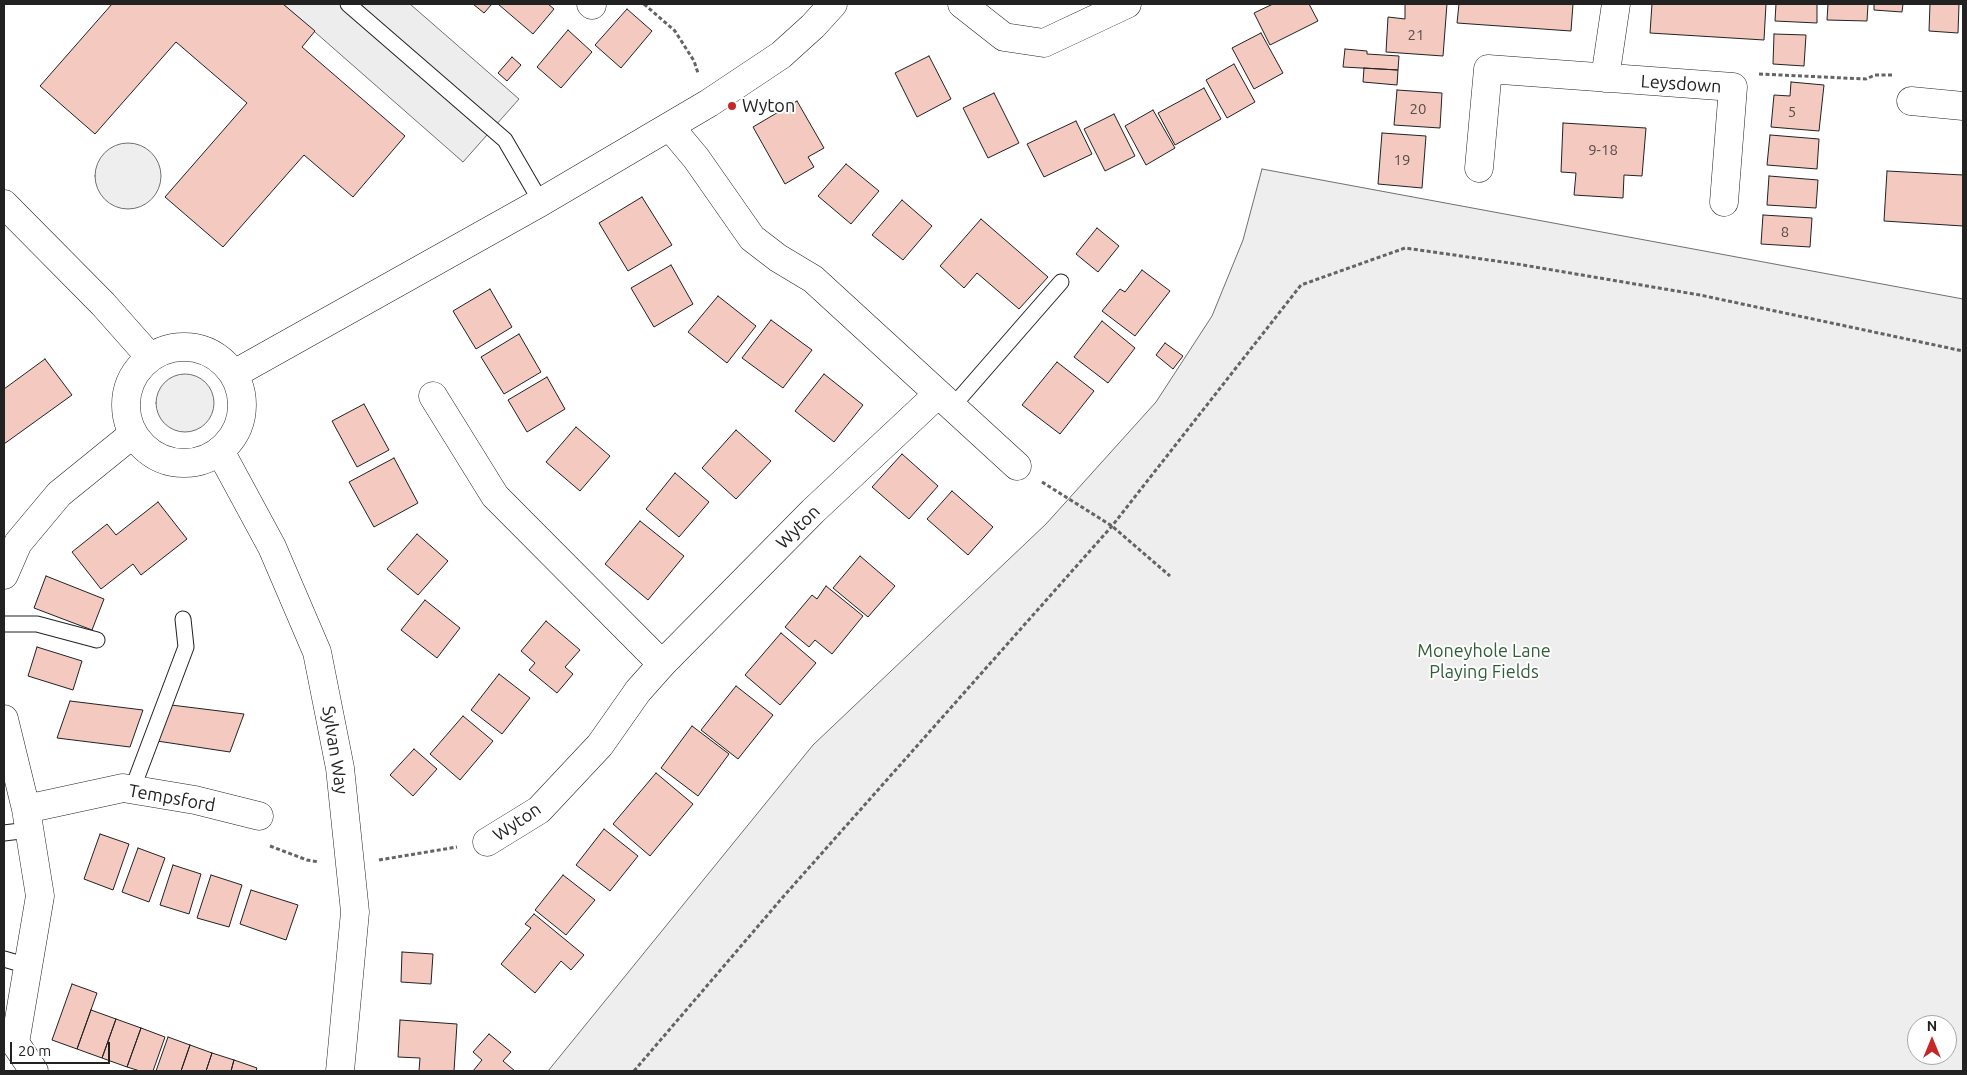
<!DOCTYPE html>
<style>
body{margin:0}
#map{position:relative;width:1967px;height:1075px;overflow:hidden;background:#fff;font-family:Ubuntu,sans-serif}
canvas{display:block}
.frame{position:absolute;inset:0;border:5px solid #222;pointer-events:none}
.north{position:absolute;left:1907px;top:1015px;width:50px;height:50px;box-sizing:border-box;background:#fff;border:1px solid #a7a7a7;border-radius:50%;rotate:0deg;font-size:14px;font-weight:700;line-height:20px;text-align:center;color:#222}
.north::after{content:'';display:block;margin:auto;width:18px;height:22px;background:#c62828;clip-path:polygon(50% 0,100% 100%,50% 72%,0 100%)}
.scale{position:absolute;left:10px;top:1042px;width:100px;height:22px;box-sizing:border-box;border:2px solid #222;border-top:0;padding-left:6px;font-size:15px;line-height:18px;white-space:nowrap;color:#222;-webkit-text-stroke:4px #fff;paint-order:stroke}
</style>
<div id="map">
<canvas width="1967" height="1075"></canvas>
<div class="frame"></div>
<div class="north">N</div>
<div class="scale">20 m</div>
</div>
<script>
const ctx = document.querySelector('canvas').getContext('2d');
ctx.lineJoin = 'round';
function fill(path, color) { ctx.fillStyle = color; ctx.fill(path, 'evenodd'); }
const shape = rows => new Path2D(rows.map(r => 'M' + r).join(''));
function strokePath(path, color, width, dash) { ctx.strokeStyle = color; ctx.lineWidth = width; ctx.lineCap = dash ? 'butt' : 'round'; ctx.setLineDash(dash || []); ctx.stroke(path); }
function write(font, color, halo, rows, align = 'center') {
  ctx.font = font + ' Ubuntu,sans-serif'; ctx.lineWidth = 4; ctx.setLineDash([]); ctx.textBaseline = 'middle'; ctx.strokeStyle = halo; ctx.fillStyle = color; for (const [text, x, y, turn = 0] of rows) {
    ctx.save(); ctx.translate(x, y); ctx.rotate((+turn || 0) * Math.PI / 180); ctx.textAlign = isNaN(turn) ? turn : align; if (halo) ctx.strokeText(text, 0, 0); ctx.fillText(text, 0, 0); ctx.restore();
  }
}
const green = shape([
 '95 176a33 33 0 1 1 66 0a33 33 0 1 1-66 0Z',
 [1262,169,1963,299,1963,1071,548,1071,813,745,1046,524,1156,402,1212,316,1243,240,1262,169],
 [1917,1025,1947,1025,1947,1055,1917,1055,1917,1025],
 '156 403a29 29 0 1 1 58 0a29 29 0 1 1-58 0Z'
]);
fill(green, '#eee');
strokePath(green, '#6f6f6f', 1);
const parking = shape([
 [283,4,410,4,519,99,463,162,283,4]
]);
fill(parking, '#ededed');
strokePath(parking, '#6f6f6f', 1);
const building = shape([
 [112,4,283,4,315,31,302,47,405,136,353,197,304,155,223,247,165,197,247,103,176,42,95,134,40,86,112,4],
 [473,4,492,4,484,13,473,4],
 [498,4,548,4,554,9,533,34,498,4],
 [1273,4,1309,4,1318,21,1270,45,1254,13,1273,4],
 [1405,4,1447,4,1443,56,1386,52,1388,17,1405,19,1405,4],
 [1459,4,1573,4,1571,31,1457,23,1459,4],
 [1652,4,1766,4,1764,40,1650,33,1652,4],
 [1776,4,1817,4,1817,23,1775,21,1776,4],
 [1828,4,1868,4,1867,21,1827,20,1828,4],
 [1874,4,1903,4,1902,12,1874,10,1874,4],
 [1930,4,1959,4,1958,33,1929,31,1930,4],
 [627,9,652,31,621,68,595,45,627,9],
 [568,30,592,52,561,88,537,67,568,30],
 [1261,33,1283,73,1254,89,1232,48,1261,33],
 [1774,34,1806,35,1804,66,1773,64,1774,34],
 [1345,49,1367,51,1367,54,1399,56,1398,70,1343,67,1345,49],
 [929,56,951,99,917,117,895,73,929,56],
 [512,57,521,65,507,81,498,73,512,57],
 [1234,64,1255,102,1227,118,1206,80,1234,64],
 [1364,68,1398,70,1397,85,1363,82,1364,68],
 [1791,82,1824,85,1819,131,1771,127,1774,95,1790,96,1791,82],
 [1204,88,1221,119,1175,145,1158,113,1204,88],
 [1397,90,1442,93,1440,128,1394,125,1397,90],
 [994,93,1019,143,988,158,963,108,994,93],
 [797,101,824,148,808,157,814,167,785,184,753,127,797,101],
 [1153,110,1175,148,1146,165,1125,126,1153,110],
 [1114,114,1135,156,1105,171,1084,129,1114,114],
 [1076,121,1092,154,1044,177,1027,144,1076,121],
 [1563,123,1646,128,1642,176,1624,175,1623,198,1574,195,1576,173,1561,172,1563,123],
 [1382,133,1426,136,1422,188,1378,184,1382,133],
 [1770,135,1819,139,1817,169,1767,165,1770,135],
 [846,164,879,191,851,224,818,196,846,164],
 [1887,171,1963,175,1963,226,1884,221,1887,171],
 [1769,176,1818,180,1816,208,1767,205,1769,176],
 [642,197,672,245,628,271,599,223,642,197],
 [902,200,932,226,903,260,872,235,902,200],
 [1763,215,1812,218,1810,247,1761,244,1763,215],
 [981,219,1048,277,1019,309,977,273,964,288,940,266,981,219],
 [1097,228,1119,246,1098,272,1076,254,1097,228],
 [671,265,693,304,654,327,631,288,671,265],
 [1142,270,1170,291,1135,336,1102,311,1120,289,1125,292,1142,270],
 [490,289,512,327,476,349,453,311,490,289],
 [718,296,756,326,727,363,688,332,718,296],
 [771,320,812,350,783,388,742,358,771,320],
 [1102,321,1135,348,1108,383,1074,357,1102,321],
 [519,334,541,372,504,394,481,357,519,334],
 [1165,343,1183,356,1173,369,1156,355,1165,343],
 [45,359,72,395,4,444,4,389,45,359],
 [1057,362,1094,391,1060,434,1022,405,1057,362],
 [824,374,863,405,834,442,795,411,824,374],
 [547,377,565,409,527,432,508,400,547,377],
 [364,404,389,450,357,467,332,421,364,404],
 [576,427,610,456,580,491,546,462,576,427],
 [736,430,771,461,736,499,702,468,736,430],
 [902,454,938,486,909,519,872,487,902,454],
 [394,458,418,503,374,527,349,482,394,458],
 [675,473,709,502,679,537,646,509,675,473],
 [952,491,993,527,968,555,927,519,952,491],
 [158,502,187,539,141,575,133,564,101,589,72,552,107,524,116,535,158,502],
 [640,521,684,556,648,600,605,564,640,521],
 [417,534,448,561,418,595,387,569,417,534],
 [860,556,895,586,868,617,833,588,860,556],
 [46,576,104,599,92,630,34,608,46,576],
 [826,586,863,616,832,654,815,640,809,647,785,627,812,595,817,599,826,586],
 [425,600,460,628,437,658,401,630,425,600],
 [546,621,580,650,565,667,573,674,557,693,529,670,535,663,521,651,546,621],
 [781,633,816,663,780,705,745,675,781,633],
 [37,647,82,661,73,690,28,676,37,647],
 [499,674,530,698,502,734,471,710,499,674],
 [736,686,773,715,738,759,701,730,736,686],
 [70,701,143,710,130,747,57,738,70,701],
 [171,705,244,714,230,752,157,741,171,705],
 [463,716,493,741,460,780,430,754,463,716],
 [692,726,729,754,698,796,661,768,692,726],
 [414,749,437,769,413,796,390,775,414,749],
 [656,773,693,804,650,856,613,824,656,773],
 [604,829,638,856,610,891,576,865,604,829],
 [100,834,129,844,113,890,84,879,100,834],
 [138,848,165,858,149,902,122,892,138,848],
 [173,865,201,874,189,914,160,905,173,865],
 [211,875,242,885,229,927,197,918,211,875],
 [563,875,595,900,566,935,535,910,563,875],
 [251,890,298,905,286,940,240,924,251,890],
 [534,914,584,955,571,970,561,961,535,993,501,964,531,928,525,924,534,914],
 [402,952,433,954,431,984,401,982,402,952],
 [72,984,97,993,77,1049,52,1040,72,984],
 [91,1010,116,1019,102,1058,77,1049,91,1010],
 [116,1019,141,1028,127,1067,102,1058,116,1019],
 [400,1020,457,1024,454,1071,419,1071,420,1058,398,1057,400,1020],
 [141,1028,165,1037,153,1071,140,1071,127,1067,141,1028],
 [489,1034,511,1052,503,1061,515,1071,473,1071,482,1060,473,1052,489,1034],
 [168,1037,190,1045,181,1071,156,1071,168,1037],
 [190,1045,212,1053,206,1071,181,1071,190,1045],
 [212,1053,234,1060,231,1071,206,1071,212,1053],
 [234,1060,257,1068,256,1071,231,1071,234,1060]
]);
fill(building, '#f3c9c0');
strokePath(building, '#222', 1);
const service = shape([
 [348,4,505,140,541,202],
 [952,407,1061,282],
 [4,624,37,624,97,640],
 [132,790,186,647,183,619],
 [4,833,29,830],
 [4,959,28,966]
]);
const minor = shape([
 [591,4,592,5],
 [962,4,1004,37,1044,43,1127,4],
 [1605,78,1616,4],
 [1911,101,1963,106],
 [670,127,696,158,752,238,778,258,813,279,1017,466],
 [1479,168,1488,69,1733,87,1724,202],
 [4,204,103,304,150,357],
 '126 405a58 58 0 1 1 116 0a58 58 0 1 1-116 0Z',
 [234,374,541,202,709,103,781,55,813,26,833,4],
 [433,396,495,496,662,664],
 [220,451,272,547,317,652,340,768,355,912,340,1071],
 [4,575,18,543,59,494,133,434],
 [4,719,26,809,40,896,15,1043,34,1071],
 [26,809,123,788,195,800,259,816],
 [487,842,539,810,600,745,638,691,662,664,813,511,938,394]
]);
strokePath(service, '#222', 17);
strokePath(minor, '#222', 29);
strokePath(shape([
 [644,4,675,31,694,61,698,73],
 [1759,74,1866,79,1875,75,1892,75],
 [1042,482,1112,526,1170,576],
 [270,846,307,860,319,862],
 [379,860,457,847],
 [634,1071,783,897,1112,526,1301,285,1405,248,1517,264,1700,295,1963,351]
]), '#646464', 3, [4, 2.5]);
strokePath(service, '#fff', 15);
strokePath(minor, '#fff', 28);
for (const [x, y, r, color] of [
 [732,106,5,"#c62828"]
]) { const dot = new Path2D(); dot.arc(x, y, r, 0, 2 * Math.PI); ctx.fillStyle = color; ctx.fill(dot); strokePath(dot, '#fff', 2); }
write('15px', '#564c4a', null, [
 ["21",1416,35],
 ["20",1418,109],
 ["5",1792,112],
 ["9-18",1603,150],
 ["19",1402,160],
 ["8",1785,232]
]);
write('18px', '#222', '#fff', [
 ["Leysdown",1681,84,4],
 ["Wyton",798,527,-45],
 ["Sylvan Way",335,750,81],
 ["Tempsford",172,798,10],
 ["Wyton",517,822,-34]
]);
write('18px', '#222', '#fff', [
 ["Wyton",742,106]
], 'left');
write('18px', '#2f5e38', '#fff', [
 ["Moneyhole Lane",1484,651],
 ["Playing Fields",1484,672]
]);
</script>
